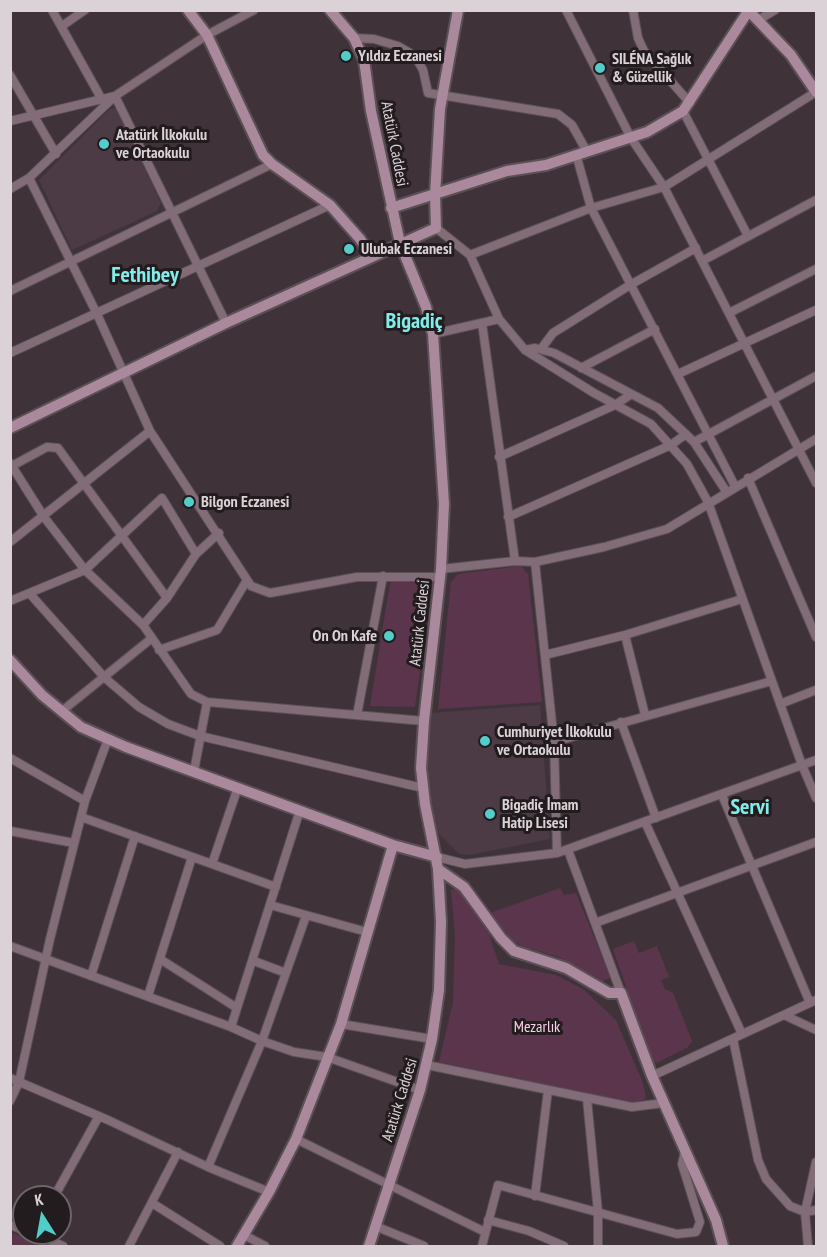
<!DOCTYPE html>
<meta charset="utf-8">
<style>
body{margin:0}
#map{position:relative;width:827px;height:1257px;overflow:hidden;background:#3f3339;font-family:"PT Sans Narrow",sans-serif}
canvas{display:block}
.frame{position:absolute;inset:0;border:12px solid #dad2d6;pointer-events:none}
.north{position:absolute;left:12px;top:1185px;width:60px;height:60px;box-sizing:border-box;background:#221c1f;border:2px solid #6c6568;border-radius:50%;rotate:349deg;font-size:16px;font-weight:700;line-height:24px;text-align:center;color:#dad2d6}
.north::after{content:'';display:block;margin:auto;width:21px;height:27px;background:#53cdca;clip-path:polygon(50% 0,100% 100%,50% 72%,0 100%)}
</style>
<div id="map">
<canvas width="827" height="1257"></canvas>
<div class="frame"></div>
<div class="north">K</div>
</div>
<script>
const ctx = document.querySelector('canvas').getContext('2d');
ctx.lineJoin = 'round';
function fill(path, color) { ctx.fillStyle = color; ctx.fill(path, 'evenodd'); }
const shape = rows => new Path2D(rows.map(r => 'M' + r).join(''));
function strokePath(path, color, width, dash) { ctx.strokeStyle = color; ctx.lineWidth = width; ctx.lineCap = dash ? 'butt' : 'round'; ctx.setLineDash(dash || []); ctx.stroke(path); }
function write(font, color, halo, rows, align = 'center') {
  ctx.font = font + ' "PT Sans Narrow",sans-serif'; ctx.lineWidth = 6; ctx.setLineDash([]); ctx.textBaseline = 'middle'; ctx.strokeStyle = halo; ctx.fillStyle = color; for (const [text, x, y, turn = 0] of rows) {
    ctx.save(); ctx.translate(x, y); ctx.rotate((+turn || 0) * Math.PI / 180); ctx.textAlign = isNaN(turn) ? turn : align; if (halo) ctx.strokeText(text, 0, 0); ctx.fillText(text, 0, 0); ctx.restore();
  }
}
fill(shape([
 [117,108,161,203,157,211,72,250,39,180,110,109],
 [540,705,550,839,470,855,459,854,435,830,427,798,427,729,431,713]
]), '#4c3a45');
fill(shape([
 [521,566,528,574,542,702,438,709,451,582,458,574],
 [397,581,426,581,432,585,415,707,370,706,390,583],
 [458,888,489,934,499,964,556,975,583,989,616,1020,643,1083,646,1099,632,1103,439,1062,453,1002,455,936,451,890],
 [560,888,564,895,576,893,611,978,602,981,559,957,522,946,512,940,490,913],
 [634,941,639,953,657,946,669,977,661,980,665,989,673,993,692,1041,688,1047,657,1063,652,1061,613,949],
 [13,1233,39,1244,38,1246,11,1246]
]), '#5b354c');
const street = shape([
 [52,10,101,98],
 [566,10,631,138,664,187,816,483],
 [633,10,638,38,644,51,690,103],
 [760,19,775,10],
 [62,26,85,10],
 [354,38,374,39,398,46,415,56,423,70,428,93,558,114,572,125,586,150],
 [10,75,56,154],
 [683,111,748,236],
 [10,121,115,96,226,323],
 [576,154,591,208,735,486],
 [29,178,97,314,150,431,251,586,270,593,357,577,440,577],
 [10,189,29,178,115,96,207,35,254,10],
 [436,228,470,255,499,319],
 [470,255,591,208,664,187,816,92],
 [702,261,816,200],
 [10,291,272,164],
 [729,313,816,269],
 [482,323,515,561],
 [433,334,499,319,525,350,594,393,651,424,687,464,708,502,802,765,816,798],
 [541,349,553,333,630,285,696,248],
 [525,350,535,348,554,353,658,408,694,442,726,491],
 [10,353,330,205],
 [581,368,655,329],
 [678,374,816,310],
 [694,442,816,376],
 [499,457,615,405,630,395],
 [10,463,44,517,85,570,162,498,196,554],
 [10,467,47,447,58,448,167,598],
 [748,478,816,637],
 [508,517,671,445,686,434],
 [219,533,196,554,167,598,143,625,191,694,207,702,424,721],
 [10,542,150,431],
 [535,562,554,742,557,853],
 [441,569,515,561,535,562,604,547,667,529,816,439],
 [30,594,105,678,139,707,168,724,200,736,423,788],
 [10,601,85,570,143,625],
 [625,635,645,715],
 [159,650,217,630,247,580],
 [545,655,625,635,742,599],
 [780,704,816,690],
 [62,711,152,638],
 [357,715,383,576],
 [621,722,656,818],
 [554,742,772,681],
 [10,758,85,801],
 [194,771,207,702],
 [722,795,810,1003],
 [81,817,276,887],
 [645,822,742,1034],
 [10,831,74,843],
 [568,850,621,993],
 [437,857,465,864,557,853,816,760],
 [212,864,238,787],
 [270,905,367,932],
 [595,923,816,842],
 [10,946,231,1027,262,1041,294,1052,327,1057,420,1090],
 [160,959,237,1008],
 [254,961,286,973],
 [91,976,135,836],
 [148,996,192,857],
 [784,1015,816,1030],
 [341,1024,432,1039],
 [231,1027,300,810],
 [733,1039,758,1160,766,1179,790,1206,805,1212,816,1210],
 [427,1065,632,1107,664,1103],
 [652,1076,816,1000],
 [10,1078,108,1120,208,1167,269,1192],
 [587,1099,598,1212,598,1246],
 [10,1101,19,1082,50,939,85,801,108,739],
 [296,1139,485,1232],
 [208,1167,262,1041,306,916],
 [535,1196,548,1090],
 [54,1197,99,1116],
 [152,1203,220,1246],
 [488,1220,529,1231,564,1246],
 [10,1225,24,1230],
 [375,1226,424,1246],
 [32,1233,63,1246],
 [244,1235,265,1246],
 [129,1246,178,1152],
 [482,1246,498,1185,677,1234,696,1232,700,1222,682,1164,685,1152],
 [808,1246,805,1212,816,1162]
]);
const secondary = shape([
 [188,10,207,35,263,155,272,164,330,205,360,239,371,256],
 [330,10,354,38,364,60,371,111,400,243,426,307,433,334,444,504,441,569,424,721,421,768,425,804,438,869,441,922,439,990,432,1039,420,1090,369,1246],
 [749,11,791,55,816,92],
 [391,208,507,171,546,165,647,132,683,111,749,10],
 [10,428,226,323,436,228,435,195,440,109,458,10],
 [10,660,42,695,81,727,126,747,393,845,437,857],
 [438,869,464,887,501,938,514,951,566,968,609,993,621,993,652,1076,716,1220,723,1246],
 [237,1246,269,1192,296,1139,341,1024,393,845]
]);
strokePath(street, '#5b5055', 10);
strokePath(secondary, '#5b5055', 14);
strokePath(street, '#816c78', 8);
strokePath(secondary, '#aa899c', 10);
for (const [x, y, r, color] of [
 [346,56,6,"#53cdca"],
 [600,68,6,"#53cdca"],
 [104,144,6,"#53cdca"],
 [349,249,6,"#53cdca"],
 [189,502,6,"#53cdca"],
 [389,636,6,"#53cdca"],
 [485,741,6,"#53cdca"],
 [490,814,6,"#53cdca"]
]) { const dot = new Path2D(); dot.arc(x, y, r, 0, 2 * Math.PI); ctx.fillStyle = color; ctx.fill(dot); strokePath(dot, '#221c1f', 2); }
write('bold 16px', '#dad2d6', '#221c1f', [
 ["Yıldız Eczanesi",358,56],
 ["SILÉNA Sağlık",612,59],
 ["& Güzellik",612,77],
 ["Atatürk İlkokulu",116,135],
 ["ve Ortaokulu",116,153],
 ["Ulubak Eczanesi",361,249],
 ["Bilgon Eczanesi",201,502],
 ["On On Kafe",377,636,"right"],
 ["Cumhuriyet İlkokulu",497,732],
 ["ve Ortaokulu",497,750],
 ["Bigadiç İmam",502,805],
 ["Hatip Lisesi",502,823]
], 'left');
write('16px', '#dad2d6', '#221c1f', [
 ["Atatürk Caddesi",394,144,79],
 ["Atatürk Caddesi",420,623,-84],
 ["Atatürk Caddesi",400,1100,-73]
]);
write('16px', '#fccfe9', '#221c1f', [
 ["Mezarlık",537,1027]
]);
write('bold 22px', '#81edea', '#221c1f', [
 ["Fethibey",145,276],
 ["Bigadiç",414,322],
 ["Servi",750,808]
]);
</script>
